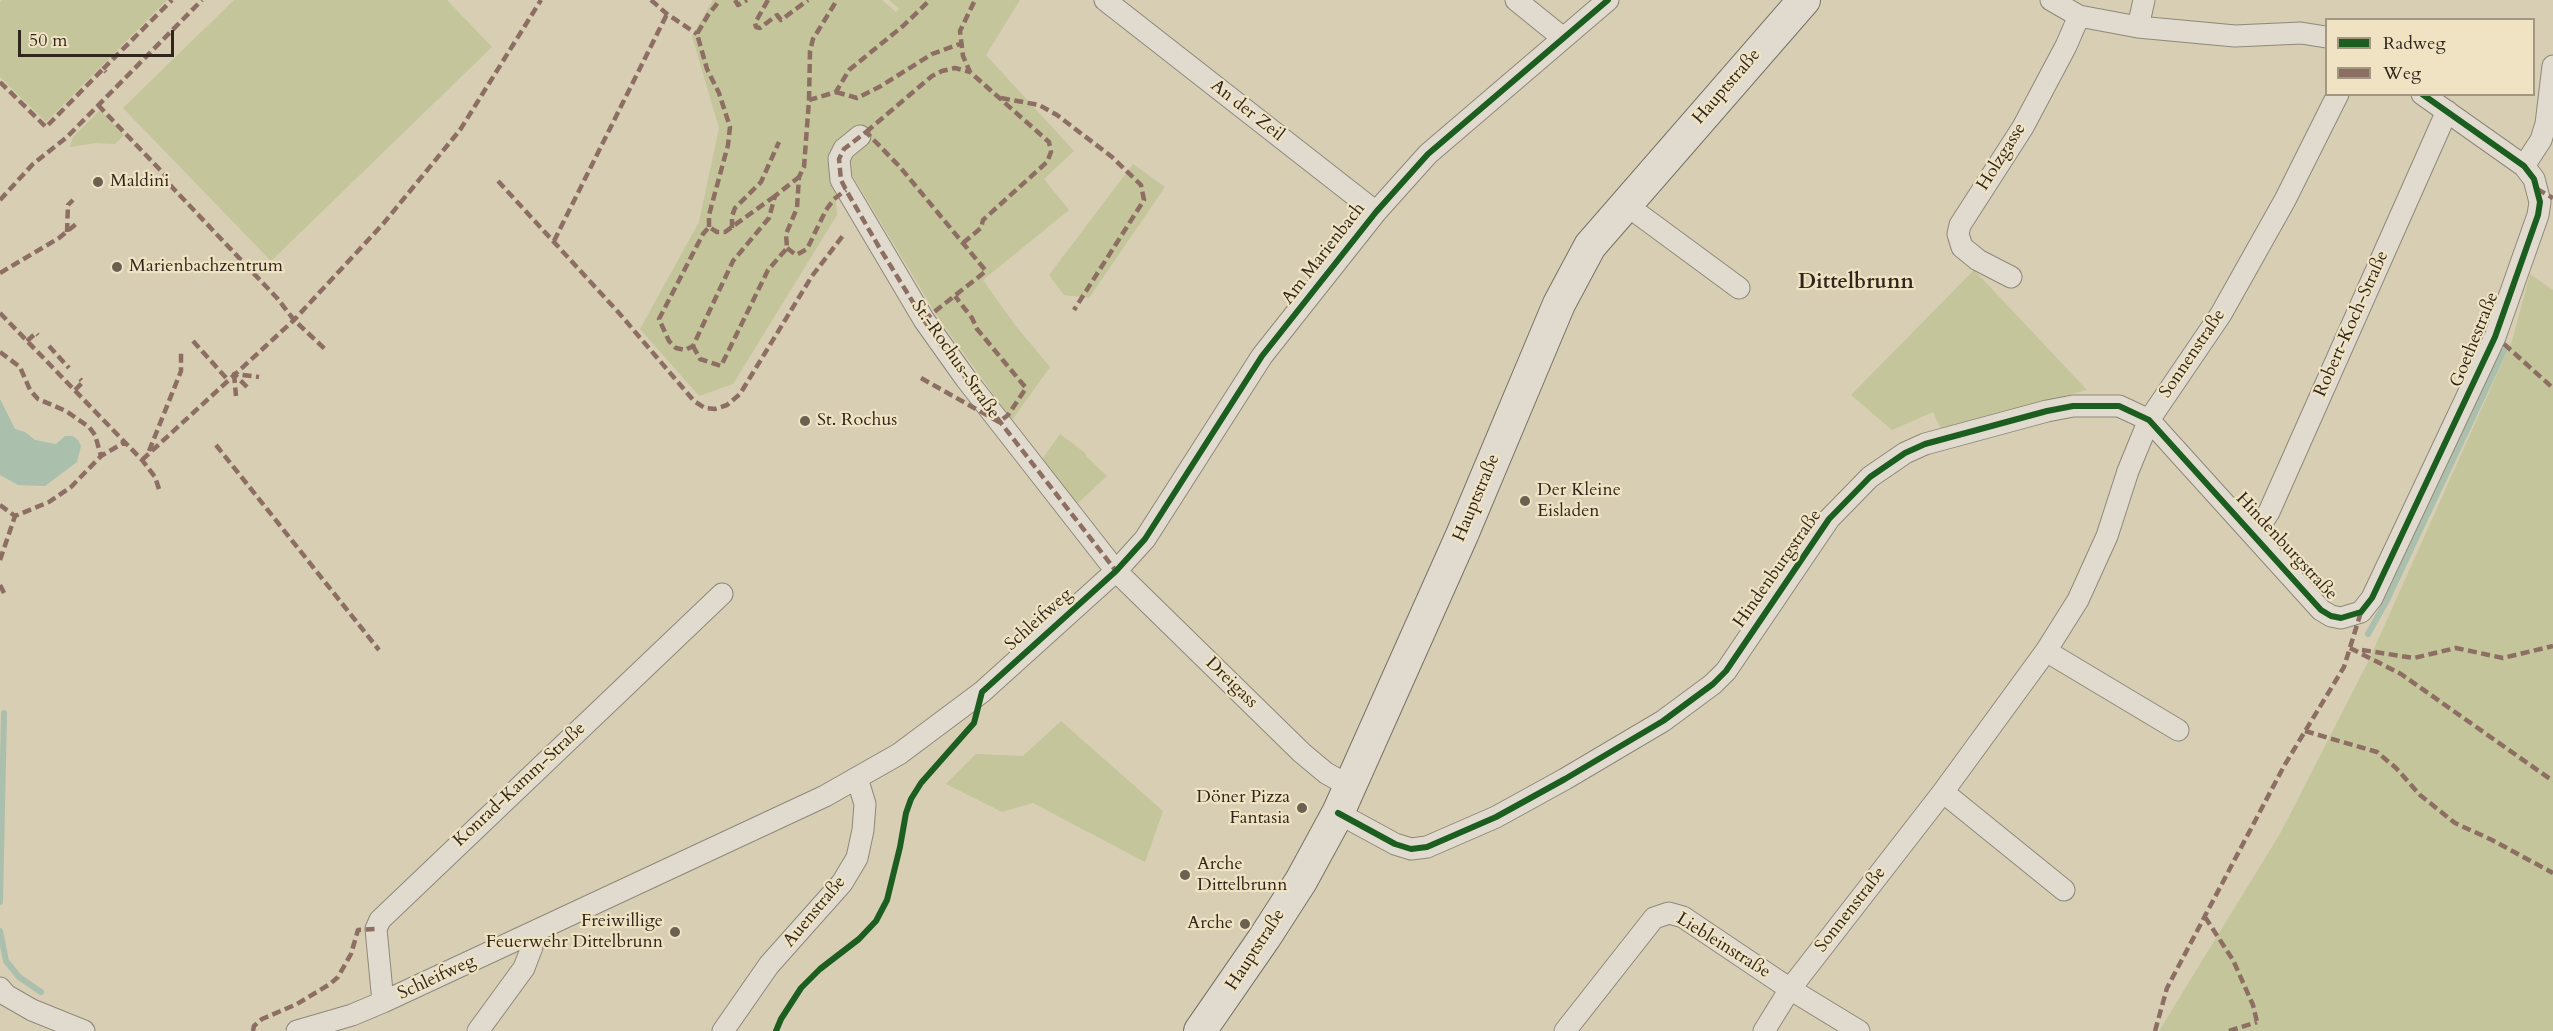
<!DOCTYPE html>
<meta charset="utf-8">
<style>
body{margin:0}
#map{position:relative;width:2553px;height:1031px;overflow:hidden;background:#d7ceb4;font-family:Cardo,serif}
canvas{display:block}
.legend{position:absolute;left:2325px;top:18px;width:210px;height:78px;box-sizing:border-box;background:#efe3c4;border:2px solid #a39781;margin:0;padding:8px 10px;list-style:none;font-size:18px;color:#30261c}
.legend li{display:flex;align-items:center;gap:12px;height:30px}
.legend b{width:30px;border:2px solid #a39781}
.scale{position:absolute;left:18px;top:30px;width:156px;height:27px;box-sizing:border-box;border:3px solid #30261c;border-top:0;padding-left:8px;font-size:18px;line-height:21px;white-space:nowrap;color:#30261c;-webkit-text-stroke:4px #efe3c4;paint-order:stroke}
</style>
<div id="map">
<canvas width="2553" height="1031"></canvas>
<ul class="legend">
<li><b style="height:8px;background:#1b5e20"></b>Radweg</li>
<li><b style="height:8px;background:#8d6e63"></b>Weg</li>
</ul>
<div class="scale">50 m</div>
</div>
<script>
const ctx = document.querySelector('canvas').getContext('2d');
ctx.lineJoin = 'round';
function fill(path, color) { ctx.fillStyle = color; ctx.fill(path, 'evenodd'); }
const shape = rows => new Path2D(rows.map(r => 'M' + r).join(''));
function strokePath(path, color, width, dash) { ctx.strokeStyle = color; ctx.lineWidth = width; ctx.lineCap = dash ? 'butt' : 'round'; ctx.setLineDash(dash || []); ctx.stroke(path); }
function write(font, color, halo, rows, align = 'center') {
  ctx.font = font + ' Cardo,serif'; ctx.lineWidth = 4.5; ctx.setLineDash([]); ctx.textBaseline = 'middle'; ctx.strokeStyle = halo; ctx.fillStyle = color; for (const [text, x, y, turn = 0] of rows) {
    ctx.save(); ctx.translate(x, y); ctx.rotate((+turn || 0) * Math.PI / 180); ctx.textAlign = isNaN(turn) ? turn : align; if (halo) ctx.strokeText(text, 0, 0); ctx.fillText(text, 0, 0); ctx.restore();
  }
}
fill(shape([
 [2,0,167,0,46,122,0,77,0,2],
 [234,0,447,0,492,47,271,261,123,108],
 [713,0,882,0,896,12,899,9,889,0,1020,0,986,55,1074,151,1044,179,1069,210,983,280,1015,325,1050,367,1012,420,939,319,851,173,851,160,866,141,855,128,834,178,837,215,733,384,699,396,640,329,699,222,719,128,692,36],
 [100,110,124,135,115,144,95,143,70,147,73,137],
 [1133,164,1165,187,1089,298,1064,295,1049,275],
 [1974,270,2087,390,1941,429,1933,412,1892,430,1851,395],
 [2530,274,2553,290,2553,1031,2159,1031,2281,832,2368,662,2512,341],
 [1060,434,1084,452,1087,457,1107,476,1076,505,1041,461],
 [1061,721,1163,811,1145,862,1033,803,1002,812,946,784,976,754,1023,756]
]), '#c4c59b');
fill(shape([
 [0,399,15,429,25,432,35,440,56,444,65,436,73,436,78,440,81,446,77,462,45,486,18,485,0,475]
]), '#aabfac');
strokePath(shape([
 [2368,634,2387,600,2504,351],
 [0,902,4,713],
 [0,931,6,961,19,977,41,992]
]), '#aabfac', 6);
const street = shape([
 [1105,0,1376,212],
 [1516,0,1563,38],
 [2051,0,2079,16,2138,27,2235,36,2301,33,2326,37],
 [2138,27,2144,0],
 [860,136,844,149,839,159,841,180,924,320,966,379,1116,571,1302,753,1326,773,1351,787],
 [2524,166,2541,140,2546,124,2553,66],
 [1625,204,1739,288],
 [2011,277,1978,260,1962,247,1958,234,1960,225,2023,127,2066,46,2079,16],
 [2254,535,2269,512,2447,111],
 [2046,651,2178,730],
 [1943,792,2064,890],
 [1338,813,1395,844,1411,849,1427,847,1496,817,1565,779,1663,721,1713,684,1726,671,1829,519,1870,477,1905,453,1925,444,2047,411,2073,406,2119,406,2149,420,2321,610,2331,616,2341,618,2361,612,2372,598,2495,337,2538,215,2540,202,2534,179,2524,166,2422,94],
 [0,988,6,995,32,1010,84,1031],
 [383,1002,376,929,380,920,722,594],
 [297,1031,352,1015,383,1002,825,796,899,754,982,692,1116,571,1145,539,1262,356,1376,212,1428,154,1608,0],
 [478,1031,524,968,532,947,530,935],
 [723,1031,769,965,842,883,857,858,863,830,865,804,857,778],
 [1565,1031,1654,918,1669,913,1683,917,1790,989,1859,1031],
 [1764,1031,1790,989,1943,792,2046,651,2078,600,2107,536,2128,471,2149,420,2221,314,2285,200,2338,94]
]);
const secondary = shape([
 [1200,1031,1265,937,1301,881,1338,813,1462,535,1559,304,1590,246,1804,0]
]);
strokePath(street, '#8f8879', 23);
strokePath(secondary, '#777264', 34);
strokePath(street, '#e0dbce', 21);
strokePath(secondary, '#e0dbce', 32);
strokePath(shape([
 [651,0,667,14,697,34],
 [735,0,738,5,747,0],
 [768,0,755,23,756,27,760,28,777,15,781,20,808,0],
 [103,69,172,0],
 [0,82,46,127,103,69,106,72],
 [836,92,857,98,881,86,932,54,960,44],
 [1001,98,1039,105,1057,115,1112,157,1141,185,1144,200,1074,310],
 [809,100,810,51,813,39,837,0],
 [98,105,166,176,171,186,277,298,294,320,327,351],
 [866,132,932,76,942,71,955,68,970,72],
 [498,181,619,313,694,401,705,408,715,409,727,405,740,394,812,276,845,233],
 [2537,189,2553,198],
 [775,196,725,232,717,232,709,227,703,234,659,319,669,341,676,348,685,350,693,346,733,261,769,218,775,196,799,177],
 [0,200,33,164,67,137,202,0],
 [709,227,709,215,728,145,730,127,719,93,707,69,697,34,708,15,720,0],
 [732,228,732,216,735,208,761,182,779,142],
 [67,232,68,205,73,200],
 [554,241,667,14],
 [963,243,981,228,983,220,1047,162,1051,152,1049,142,970,72,963,56,960,31,975,0],
 [787,248,796,255,807,249,826,210,834,199,846,190],
 [0,273,59,238,76,224],
 [0,313,142,460,155,477,159,489],
 [924,320,986,271,900,167,866,132,844,149,839,159,841,180,846,190,879,247,924,320,945,351,1116,571],
 [27,341,36,333,38,335],
 [193,341,228,380],
 [2504,344,2553,388],
 [49,346,69,368],
 [693,346,700,359,721,366,768,270,787,248,786,234,797,208,799,177,804,167,809,100,836,92,849,70,903,26,930,0],
 [0,352,20,367,30,390,38,399,66,411,89,427,95,435,101,456],
 [234,374,236,396],
 [921,378,999,422,1008,415,1026,388,977,329,972,318,955,296],
 [247,387,234,374,259,377],
 [75,390,83,382,80,379],
 [216,445,379,650],
 [149,451,181,371,181,353],
 [142,460,294,320,383,224,460,130,541,0],
 [0,505,15,516,49,502,71,487,101,456,125,442],
 [0,560,15,516],
 [0,585,6,597],
 [2350,648,2401,674,2553,781],
 [2362,650,2414,658,2456,648,2503,658,2553,646],
 [2305,731,2377,752,2396,768,2420,795,2455,823,2492,840,2553,873],
 [2205,917,2233,960,2253,1005,2257,1022],
 [253,1031,254,1026,262,1019,297,1004,330,984,338,977,351,954,358,930,376,929],
 [2155,1031,2167,988,2284,766,2344,667,2361,612],
 [2229,1031,2257,1022]
]), '#8d6e63', 4.5, [9, 4.5]);
strokePath(shape([
 [1338,813,1395,844,1411,849,1427,847,1496,817,1565,779,1663,721,1713,684,1726,671,1829,519,1870,477,1905,453,1925,444,2047,411,2073,406,2119,406,2149,420,2321,610,2331,616,2341,618,2361,612,2372,598,2495,337,2538,215,2540,202,2534,179,2524,166,2422,94],
 [776,1031,781,1019,801,988,820,969,859,939,876,921,887,900,900,847,906,813,911,799,921,783,974,723,982,692,1116,571,1145,539,1262,356,1376,212,1428,154,1608,0]
]), '#1b5e20', 6);
for (const [x, y, r, color] of [
 [98,182,6,"#6a6151"],
 [117,267,6,"#6a6151"],
 [805,421,6,"#6a6151"],
 [1525,501,6,"#6a6151"],
 [1302,808,6,"#6a6151"],
 [1185,875,6,"#6a6151"],
 [1245,924,6,"#6a6151"],
 [675,932,6,"#6a6151"]
]) { const dot = new Path2D(); dot.arc(x, y, r, 0, 2 * Math.PI); ctx.fillStyle = color; ctx.fill(dot); strokePath(dot, '#efe3c4', 2); }
write('18px', '#30261c', '#efe3c4', [
 ["Hauptstraße",1727,87,-49],
 ["An der Zeil",1247,111,38],
 ["Holzgasse",2002,157,-58],
 ["Am Marienbach",1324,254,-52],
 ["Robert-Koch-Straße",2352,324,-66],
 ["Goethestraße",2475,340,-68],
 ["Sonnenstraße",2193,354,-56],
 ["St.-Rochus-Straße",955,360,55],
 ["Hauptstraße",1477,498,-67],
 ["Hindenburgstraße",2286,547,47],
 ["Hindenburgstraße",1778,569,-55],
 ["Schleifweg",1039,620,-42],
 ["Dreigass",1231,683,44],
 ["Konrad-Kamm-Straße",520,785,-43],
 ["Sonnenstraße",1851,910,-52],
 ["Auenstraße",815,912,-50],
 ["Liebleinstraße",1723,946,32],
 ["Hauptstraße",1256,950,-57],
 ["Schleifweg",437,978,-25]
]);
write('18px', '#30261c', '#efe3c4', [
 ["Maldini",110,182],
 ["Marienbachzentrum",129,267],
 ["St. Rochus",817,421],
 ["Der Kleine",1537,491],
 ["Eisladen",1537,512],
 ["Döner Pizza",1290,798,"right"],
 ["Fantasia",1290,819,"right"],
 ["Arche",1197,865],
 ["Dittelbrunn",1197,886],
 ["Freiwillige",663,922,"right"],
 ["Feuerwehr Dittelbrunn",663,943,"right"],
 ["Arche",1233,924,"right"]
], 'left');
write('bold 21px', '#30261c', '#efe3c4', [
 ["Dittelbrunn",1856,283]
]);
</script>
